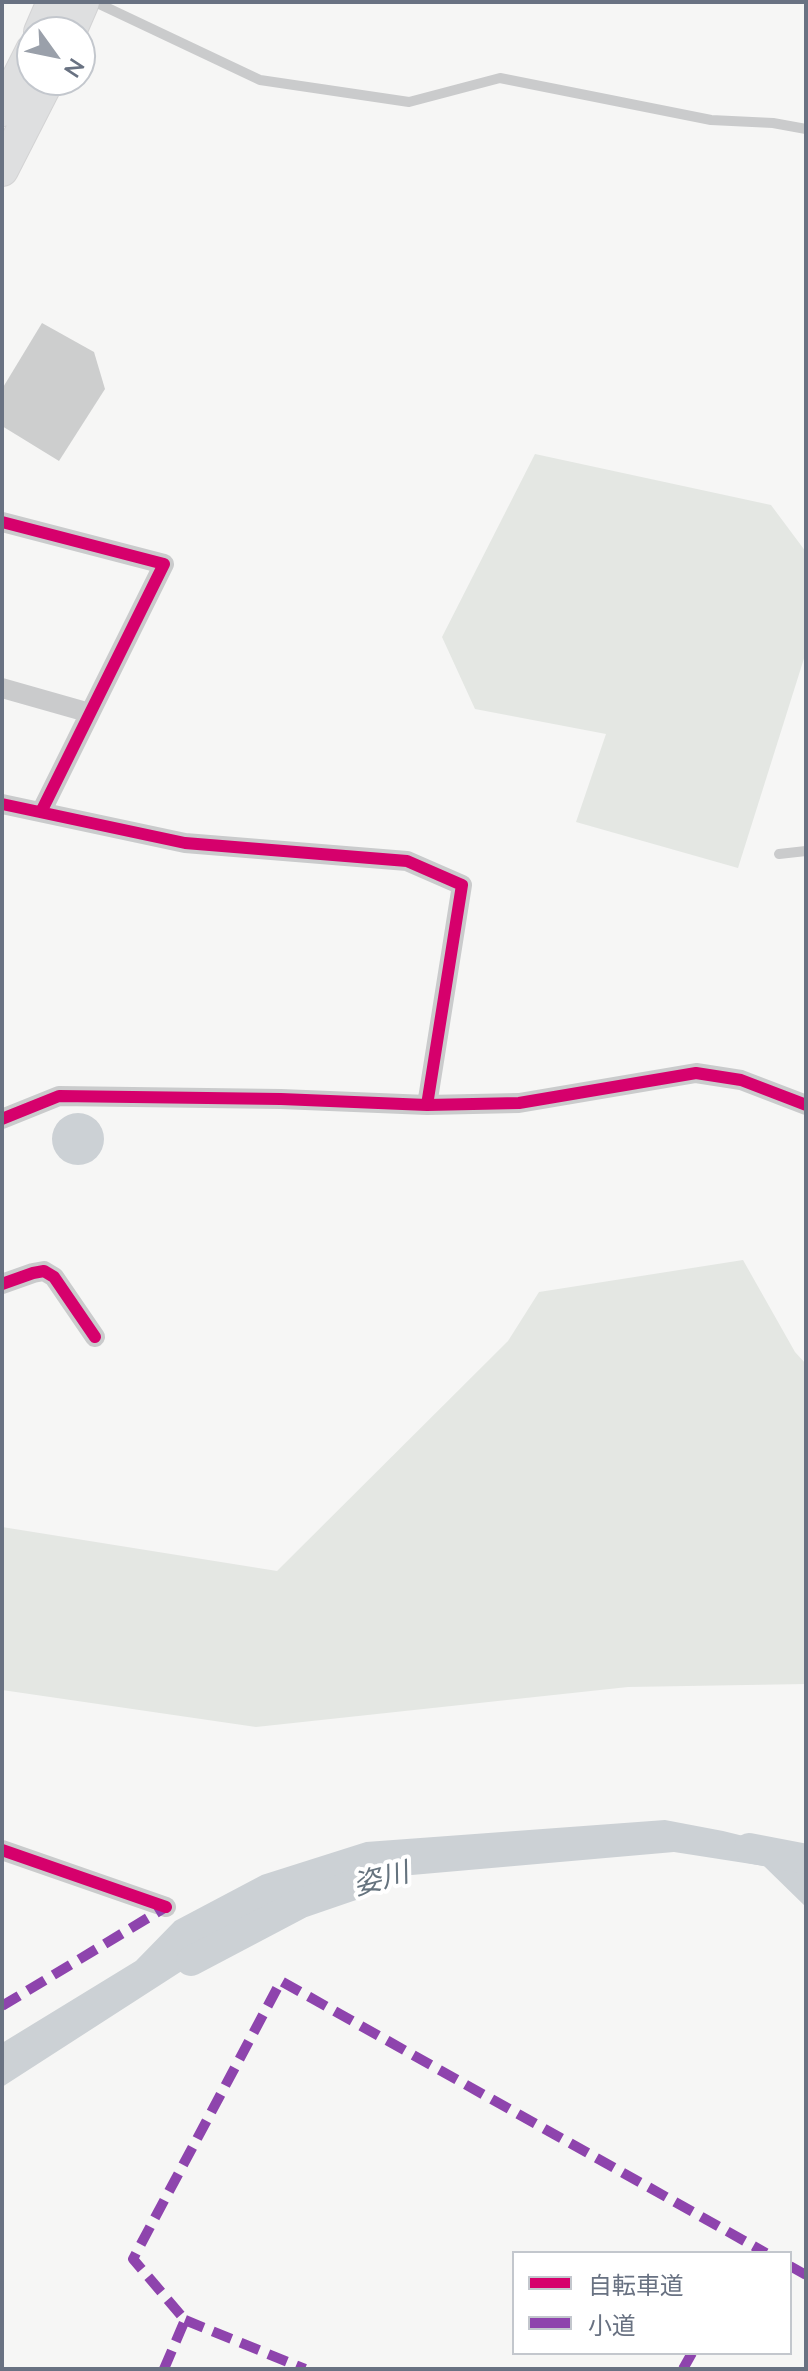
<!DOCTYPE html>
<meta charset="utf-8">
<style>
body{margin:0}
#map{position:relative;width:808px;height:2371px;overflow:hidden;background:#f6f6f5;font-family:Lato,"Noto Sans JP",sans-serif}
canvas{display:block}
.frame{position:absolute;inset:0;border:4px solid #697282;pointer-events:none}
.legend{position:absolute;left:512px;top:2251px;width:280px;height:104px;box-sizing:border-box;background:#fff;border:2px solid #c3c7cd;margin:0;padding:10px 14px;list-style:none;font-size:24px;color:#697282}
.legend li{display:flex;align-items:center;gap:16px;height:40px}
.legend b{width:40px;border:2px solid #c3c7cd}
.north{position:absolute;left:16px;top:16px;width:80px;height:80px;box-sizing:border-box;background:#fff;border:2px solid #c3c7cd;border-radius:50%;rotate:123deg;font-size:22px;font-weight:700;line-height:32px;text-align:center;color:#697282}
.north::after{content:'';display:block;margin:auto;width:28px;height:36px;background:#9aa0aa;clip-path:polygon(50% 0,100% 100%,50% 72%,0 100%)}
</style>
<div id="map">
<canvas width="808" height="2371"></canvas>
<div class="frame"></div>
<ul class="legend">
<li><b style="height:10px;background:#d6006c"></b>自転車道</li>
<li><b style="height:10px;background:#8e44ad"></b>小道</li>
</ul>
<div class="north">N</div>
</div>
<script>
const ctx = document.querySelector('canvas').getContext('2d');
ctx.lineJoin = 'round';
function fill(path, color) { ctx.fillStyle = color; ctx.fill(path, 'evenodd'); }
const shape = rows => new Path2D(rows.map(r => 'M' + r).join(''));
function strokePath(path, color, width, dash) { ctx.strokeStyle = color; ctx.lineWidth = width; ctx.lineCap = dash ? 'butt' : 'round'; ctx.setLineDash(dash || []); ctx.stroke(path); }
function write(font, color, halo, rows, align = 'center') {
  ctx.font = font + ' Lato,"Noto Sans JP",sans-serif'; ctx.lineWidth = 8; ctx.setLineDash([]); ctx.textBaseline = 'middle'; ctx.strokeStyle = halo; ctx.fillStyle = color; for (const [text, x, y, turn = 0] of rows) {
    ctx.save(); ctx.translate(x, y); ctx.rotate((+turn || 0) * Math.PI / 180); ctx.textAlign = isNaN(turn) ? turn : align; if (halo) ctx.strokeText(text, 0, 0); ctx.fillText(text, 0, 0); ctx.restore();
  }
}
fill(shape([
 [535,454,771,505,806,552,806,652,738,868,576,822,606,734,475,709,442,637],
 [743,1260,795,1352,806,1364,806,1684,628,1687,256,1727,2,1690,2,1527,277,1571,508,1341,539,1292]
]), '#e4e7e3');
fill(shape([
 '52 1139a26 26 0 1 1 52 0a26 26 0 1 1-52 0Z',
 [665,1820,723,1831,768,1842,806,1866,806,1907,764,1866,674,1852,389,1877,281,1907,2,2087,2,2043,136,1961,175,1921,262,1875,366,1842]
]), '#ccd1d5');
strokePath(shape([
 [749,1848,806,1859],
 [191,1961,301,1903,365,1881]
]), '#ccd1d5', 30);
fill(shape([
 [42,323,94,352,105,389,59,461,2,426,2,389]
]), '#cdcece');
const primary = shape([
 [40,32,53,2],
 [70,32,83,2],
 [2,110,32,50],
 [2,170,48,80]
]);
strokePath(primary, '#d3d3d4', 34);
strokePath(shape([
 [95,2,260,80,409,102,500,78,711,120,773,123,806,129],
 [779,854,806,851]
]), '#cacbcc', 10);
strokePath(shape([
 [2,522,164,564,41,812],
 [2,688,90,713],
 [2,804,185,843,407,861,462,885,427,1105],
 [2,1119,59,1096,281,1099,427,1105,519,1103,696,1073,741,1080,806,1105],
 [2,1284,33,1273,44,1271,54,1277,95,1337],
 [2,1850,166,1907]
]), '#cacbcc', 20);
strokePath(primary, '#dedfe0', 32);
strokePath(shape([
 [2,2006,166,1907],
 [790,2266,806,2275],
 [185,2320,305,2369],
 [164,2369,185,2320,133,2259,281,1981,766,2253],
 [683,2369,692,2353]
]), '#8e44ad', 10, [20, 10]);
strokePath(shape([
 [2,522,164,564,41,812],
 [2,804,185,843,407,861,462,885,427,1105],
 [2,1119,59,1096,281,1099,427,1105,519,1103,696,1073,741,1080,806,1105],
 [2,1284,33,1273,44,1271,54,1277,95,1337],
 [2,1850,166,1907]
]), '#d6006c', 12);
write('italic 28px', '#65737e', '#fff', [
 ["姿川",381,1879,-15]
]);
</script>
